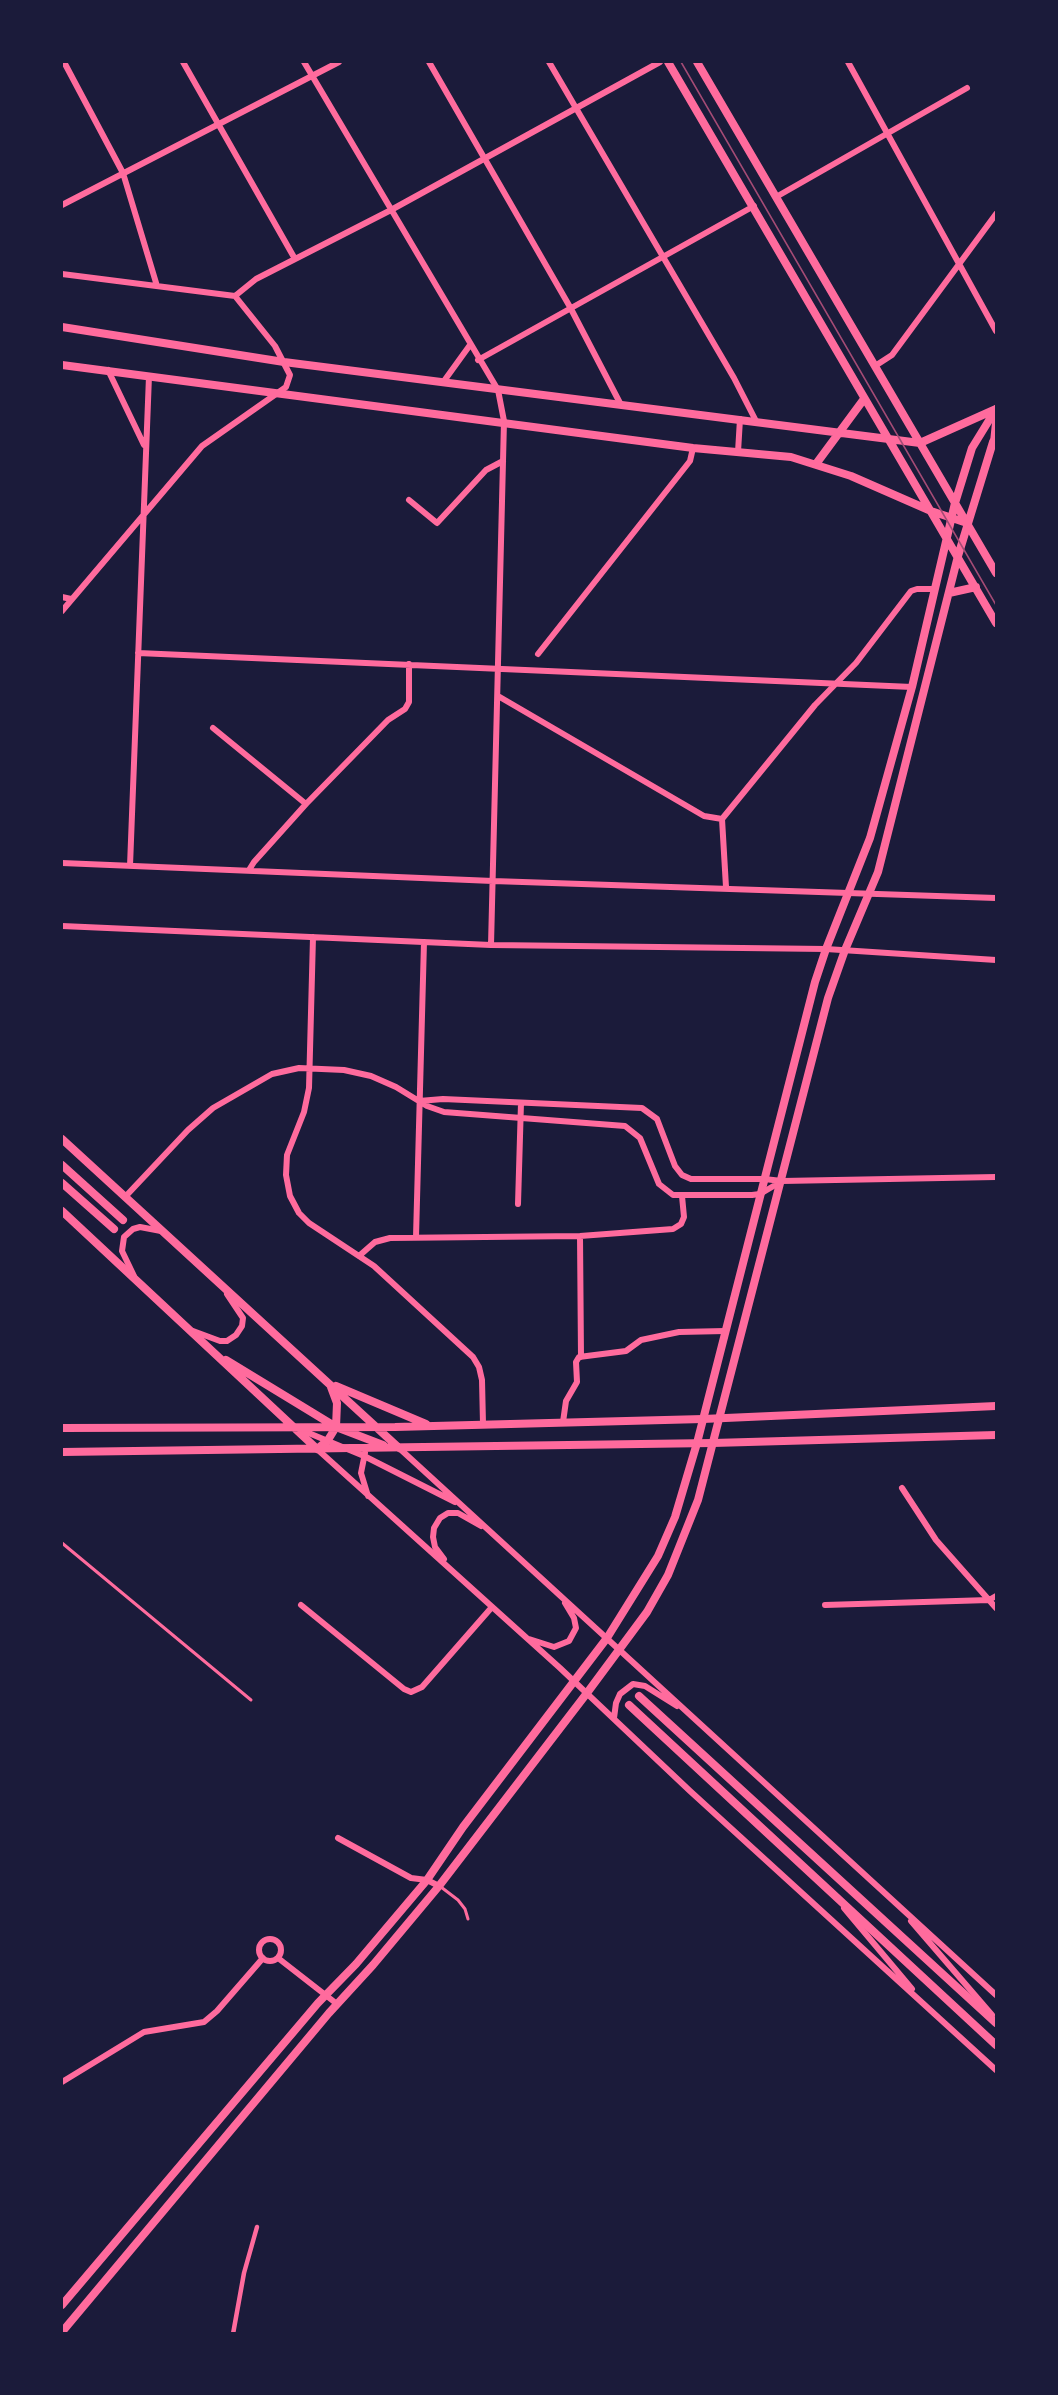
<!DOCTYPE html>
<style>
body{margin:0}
#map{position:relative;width:1058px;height:2395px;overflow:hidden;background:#1b1b3a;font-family:Karla,sans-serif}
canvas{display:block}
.frame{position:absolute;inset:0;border:63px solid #1b1b3a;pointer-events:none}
</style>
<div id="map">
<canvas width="1058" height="2395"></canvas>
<div class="frame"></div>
</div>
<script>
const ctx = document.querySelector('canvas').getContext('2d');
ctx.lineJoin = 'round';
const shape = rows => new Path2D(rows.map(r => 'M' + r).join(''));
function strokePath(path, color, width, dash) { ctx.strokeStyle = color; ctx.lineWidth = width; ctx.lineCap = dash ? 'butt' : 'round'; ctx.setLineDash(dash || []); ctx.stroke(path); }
strokePath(shape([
 [62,1543,251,1700],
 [441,1887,458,1900,465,1909,468,1919]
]), '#ff6b9d', 3);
strokePath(shape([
 [233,2334,244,2273,257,2227]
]), '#ff6b9d', 4.5);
strokePath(shape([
 [64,62,123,173,157,286],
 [183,62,295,259],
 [304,62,498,390,504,421,491,945],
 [429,62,570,307,620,403],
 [549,62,734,378,756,421],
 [848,62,996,331],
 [776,197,967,88],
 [62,205,339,62],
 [62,274,235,296,275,346,290,375,286,387,202,446,62,611],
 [235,296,256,279,391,210,660,62],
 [478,360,754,206],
 [875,366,892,355,996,214],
 [108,370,144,445],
 [444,381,470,345],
 [993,442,996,413],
 [738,452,740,419],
 [409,500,437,523,486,470,503,461],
 [62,597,71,599],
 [138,653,912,687],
 [538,654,690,461,693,448],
 [498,696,704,816,722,819,815,705,856,663,911,591,917,589,934,589],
 [213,728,306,804],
 [722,819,726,887],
 [62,863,493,881,996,898],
 [130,866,149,376],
 [249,870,254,862,306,804,388,720,405,709,409,702,409,664],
 [62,926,491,945,826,949,996,960],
 [313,937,309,1088,304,1112,287,1155,286,1175,290,1196,299,1213,309,1223,374,1266,473,1357,479,1367,482,1380,483,1424],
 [419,1101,443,1099,642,1108,657,1119,675,1166,682,1175,691,1179,764,1179,782,1181,996,1177],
 [125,1197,188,1130,213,1108,272,1074,299,1068,344,1070,371,1076,396,1087,427,1106,444,1112,625,1126,640,1138,659,1184,673,1195,752,1195,760,1194,782,1181],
 [518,1204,521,1103],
 [580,1236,581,1357],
 [416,1237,424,942],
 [359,1256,375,1242,390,1238,580,1236,673,1229,681,1224,684,1217,682,1196],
 [134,1276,122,1251,124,1237,133,1229,140,1227,161,1231],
 [193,1331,220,1341,227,1341,236,1335,242,1326,243,1318,227,1294],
 [563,1422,566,1401,577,1382,576,1362,579,1357,626,1351,641,1340,679,1332,725,1331],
 [299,1429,364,1456,455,1502],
 [399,1448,996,1995],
 [317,1449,560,1668,690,1791,996,2070],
 [365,1453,361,1473,368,1496],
 [902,1488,936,1540,996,1608],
 [444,1559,435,1547,433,1537,434,1528,440,1518,448,1513,458,1513,481,1526],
 [301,1605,404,1689,411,1692,422,1687,492,1607],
 [825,1605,989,1600,996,1596],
 [529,1639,554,1647,569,1641,576,1628,574,1618,565,1603],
 [614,1718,616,1703,620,1694,633,1684,645,1686,677,1706],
 [338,1838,411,1878,427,1880,439,1886],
 [844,1908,912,1989],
 [911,1921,992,2015],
 '259 1950a11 11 0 1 1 22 0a11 11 0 1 1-22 0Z',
 [278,1958,337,2004],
 [62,2082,144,2032,204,2022,217,2011,263,1958]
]), '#ff6b9d', 6);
strokePath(shape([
 [668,62,996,623],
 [697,62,996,573],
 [62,327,284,362,920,443,996,409],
 [62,365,693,448,791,457,851,476,931,511,967,523],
 [816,464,864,399],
 [949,593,976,587],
 [62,2305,318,2003,356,1964,427,1880,463,1827,607,1638,658,1556,675,1517,697,1443,815,982,826,949,870,838,912,687,955,503,972,448,996,409],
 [62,2332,329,2013,373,1965,439,1886,587,1693,647,1612,668,1575,698,1500,828,998,845,950,878,872,958,556,993,442,996,438]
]), '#ff6b9d', 8);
strokePath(shape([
 [62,1139,399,1448],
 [62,1165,123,1220],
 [62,1183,114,1229],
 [62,1211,317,1449],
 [226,1360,336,1427,383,1445],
 [336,1386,426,1424],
 [62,1428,395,1427,703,1419,996,1406],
 [317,1449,328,1440,336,1427,337,1403,331,1387],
 [62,1452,713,1443,996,1435],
 [639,1696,996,2023],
 [629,1705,996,2045]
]), '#ff6b9d', 8);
strokePath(shape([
 [681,62,996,605]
]), '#a44b75', 1.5);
</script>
